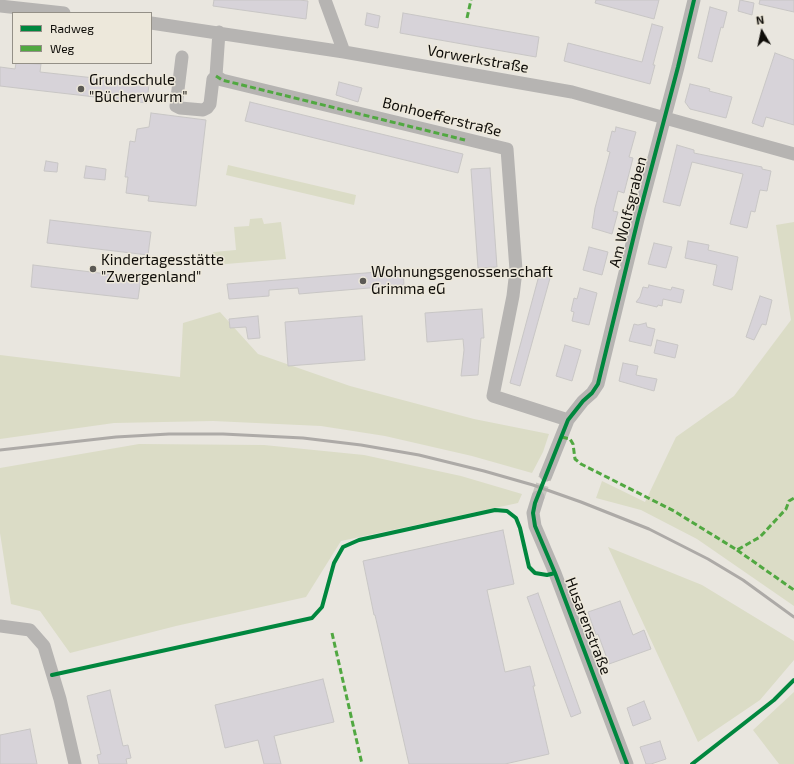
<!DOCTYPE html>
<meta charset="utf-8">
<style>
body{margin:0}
#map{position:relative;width:794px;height:764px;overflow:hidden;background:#e9e6df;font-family:"Exo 2",sans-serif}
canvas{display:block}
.legend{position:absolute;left:12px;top:12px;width:140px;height:52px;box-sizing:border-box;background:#ede8db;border:1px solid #949087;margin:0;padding:5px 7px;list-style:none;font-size:12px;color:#0f0d09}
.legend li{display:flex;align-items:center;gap:8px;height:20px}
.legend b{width:20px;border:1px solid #949087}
.north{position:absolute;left:742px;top:12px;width:40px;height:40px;-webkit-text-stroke:3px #ede8db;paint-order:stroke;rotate:351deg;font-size:11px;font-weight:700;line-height:16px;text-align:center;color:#0f0d09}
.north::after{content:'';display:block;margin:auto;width:14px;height:18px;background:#0f0d09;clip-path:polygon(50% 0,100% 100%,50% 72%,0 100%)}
</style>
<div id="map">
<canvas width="794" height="764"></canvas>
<ul class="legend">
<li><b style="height:5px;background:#00873e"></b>Radweg</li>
<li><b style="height:5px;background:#51a841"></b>Weg</li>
</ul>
<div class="north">N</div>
</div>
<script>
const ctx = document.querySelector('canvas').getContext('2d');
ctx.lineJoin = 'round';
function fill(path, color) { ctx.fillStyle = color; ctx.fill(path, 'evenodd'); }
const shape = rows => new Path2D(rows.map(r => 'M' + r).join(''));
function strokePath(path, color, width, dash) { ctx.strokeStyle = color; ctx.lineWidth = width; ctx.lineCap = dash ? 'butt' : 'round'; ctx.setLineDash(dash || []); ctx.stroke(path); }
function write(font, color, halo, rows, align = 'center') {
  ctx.font = font + ' "Exo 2",sans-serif'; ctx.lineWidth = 3; ctx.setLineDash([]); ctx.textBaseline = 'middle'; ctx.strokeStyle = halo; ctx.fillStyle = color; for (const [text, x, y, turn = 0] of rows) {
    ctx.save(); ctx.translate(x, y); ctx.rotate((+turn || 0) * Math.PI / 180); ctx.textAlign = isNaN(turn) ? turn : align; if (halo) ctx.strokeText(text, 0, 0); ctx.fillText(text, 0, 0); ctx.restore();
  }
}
fill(shape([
 [228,165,356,195,354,205,226,175],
 [262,218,264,224,281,222,286,259,214,265,213,252,236,250,234,227,249,226,250,219],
 [794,222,794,606,697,539,641,510,596,498,602,481,645,502,676,437,734,396,791,320,776,225],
 [220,312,258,354,350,386,474,419,549,434,543,452,532,473,472,456,385,436,321,426,213,421,114,423,0,439,0,355,180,377,183,323],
 [139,444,264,445,364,455,461,476,522,494,518,503,341,541,306,597,176,626,70,653,40,611,11,604,0,533,0,468],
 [608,547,702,585,794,641,794,660,760,700,698,742],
 [794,692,794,764,779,764,753,730]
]), '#dbdcc6');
const building = shape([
 [214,0,299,0,308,1,306,19,213,6,214,0],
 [596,0,659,0,654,19,595,3,596,0],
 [740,0,754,3,752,15,738,11,740,0],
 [760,0,794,0,794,12,759,4,760,0],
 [710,7,727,12,723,28,721,27,712,62,698,58,710,7],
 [367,13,380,16,378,28,365,25,367,13],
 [403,13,539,37,536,57,400,33,403,13],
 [652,24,663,27,653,65,655,65,650,84,564,61,568,43,642,62,652,24],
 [775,53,794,60,794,125,766,117,763,127,752,123,775,53],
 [16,63,41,64,40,72,149,84,147,103,0,86,0,67,15,69,16,63],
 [339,82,362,88,358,102,336,95,339,82],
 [690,84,707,88,710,89,709,91,732,97,726,118,690,109,685,102,690,84],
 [250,102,463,154,458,173,245,121,250,102],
 [151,113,206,120,196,206,148,201,149,196,126,193,128,177,125,177,130,141,135,142,137,129,149,127,151,113],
 [616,127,636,132,629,157,633,158,624,193,618,191,613,211,618,212,612,234,592,228,595,208,610,152,607,151,612,131,615,132,616,127],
 [677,145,694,150,694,153,762,167,762,169,771,171,767,191,760,190,755,212,751,211,747,228,730,224,743,174,692,162,680,206,663,202,677,145],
 [46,161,58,163,57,172,44,171,46,161],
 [86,166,106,169,105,180,84,178,86,166],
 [490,168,497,267,478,268,471,169,490,168],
 [50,220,151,232,148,255,47,243,50,220],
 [688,241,709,245,708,250,738,257,732,290,713,285,717,265,685,258,688,241],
 [654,243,672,247,666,268,648,264,654,243],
 [589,247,608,252,602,275,583,270,589,247],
 [33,265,141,278,138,299,31,287,33,265],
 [541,268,552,271,520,386,510,383,541,268],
 [403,270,404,285,299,294,298,288,269,290,269,296,229,299,227,284,403,270],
 [649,285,671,290,672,287,684,290,681,303,663,299,662,306,658,305,657,307,636,302,640,297,643,287,648,288,649,285],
 [580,288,597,293,589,325,572,321,574,312,571,311,574,298,577,299,580,288],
 [760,296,772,300,766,325,762,324,754,340,746,337,760,296],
 [482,309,484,338,481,338,478,375,461,376,464,350,463,339,427,342,425,313,482,309],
 [258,316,260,338,248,339,246,327,230,328,229,319,258,316],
 [362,316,365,360,288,366,285,322,362,316],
 [646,323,647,327,655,329,651,346,629,341,634,324,638,325,646,323],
 [657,340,678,345,675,358,654,353,657,340],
 [565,345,581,350,572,381,556,376,565,345],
 [623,363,638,366,636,375,657,379,654,391,619,381,623,363],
 [503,530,514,584,487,590,505,672,530,666,535,686,533,686,549,754,505,764,409,764,375,615,374,615,363,561,503,530],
 [538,593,581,713,571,717,527,597,538,593],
 [620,601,633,635,644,630,651,649,609,664,598,634,596,635,588,612,620,601],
 [323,679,334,722,274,736,281,764,264,764,258,740,225,748,215,705,323,679],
 [110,690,123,746,128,745,131,758,126,759,127,764,99,764,97,755,101,754,87,696,110,690],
 [644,701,651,719,633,726,627,708,644,701],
 [30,729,37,764,0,764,0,735,30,729],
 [660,741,666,759,651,764,646,764,640,747,660,741]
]);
fill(building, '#d7d3d9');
strokePath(building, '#c8c6c5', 1);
strokePath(shape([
 [538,497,546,475]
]), '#c8c5bf', 13, [13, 6]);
strokePath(shape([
 [325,0,344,52],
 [0,6,64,13],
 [151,23,344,52,572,92,794,154],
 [182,57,176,106,180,108,203,110,207,108,210,104,213,79,216,76,219,32],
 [216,76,222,80,507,149,516,270,513,296,493,396,568,420],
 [546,475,568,420,583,401,592,393,598,384,638,219,678,67,694,0],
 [538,497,533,513,535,526,555,573,627,764],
 [0,626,30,630,44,646,60,699,75,764]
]), '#b6b4b2', 13);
strokePath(shape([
 [0,450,116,437,169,434,223,434,303,438,361,445,419,455,484,471,533,485,581,502,649,529,708,559,743,580,794,617]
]), '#adaaa7', 3);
strokePath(shape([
 [467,18,471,0],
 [216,76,222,80,465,140],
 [562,437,570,439,573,444,575,459,581,464,674,511,737,550,760,537,786,509,789,501,794,498],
 [737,550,794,590],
 [332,633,362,764]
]), '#51a841', 3, [6, 3]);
strokePath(shape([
 [52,675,312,618,322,607,334,563,343,547,359,540,495,510,507,511,516,518,520,528,529,567,535,573,547,575,555,573],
 [627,764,555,573,535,526,533,513,535,503,568,420,583,401,592,393,598,384,638,219,678,67,694,0],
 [692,764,774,700,794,680]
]), '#00873e', 4);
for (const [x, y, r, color] of [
 [81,89,4,"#5b5954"],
 [93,269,4,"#5b5954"],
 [363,281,4,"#5b5954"]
]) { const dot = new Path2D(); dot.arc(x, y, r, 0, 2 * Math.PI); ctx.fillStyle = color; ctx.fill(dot); strokePath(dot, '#ede8db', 1.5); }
write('15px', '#0f0d09', '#ede8db', [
 ["Vorwerkstraße",478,59,10],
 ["Bonhoefferstraße",442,117,14],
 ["Am Wolfsgraben",628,212,-76],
 ["Husarenstraße",588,626,69]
]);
write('15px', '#0f0d09', '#ede8db', [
 ["Grundschule",89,80],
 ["\"Bücherwurm\"",89,97],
 ["Kindertagesstätte",101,260],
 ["\"Zwergenland\"",101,277],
 ["Wohnungsgenossenschaft",371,272],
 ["Grimma eG",371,289]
], 'left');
</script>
